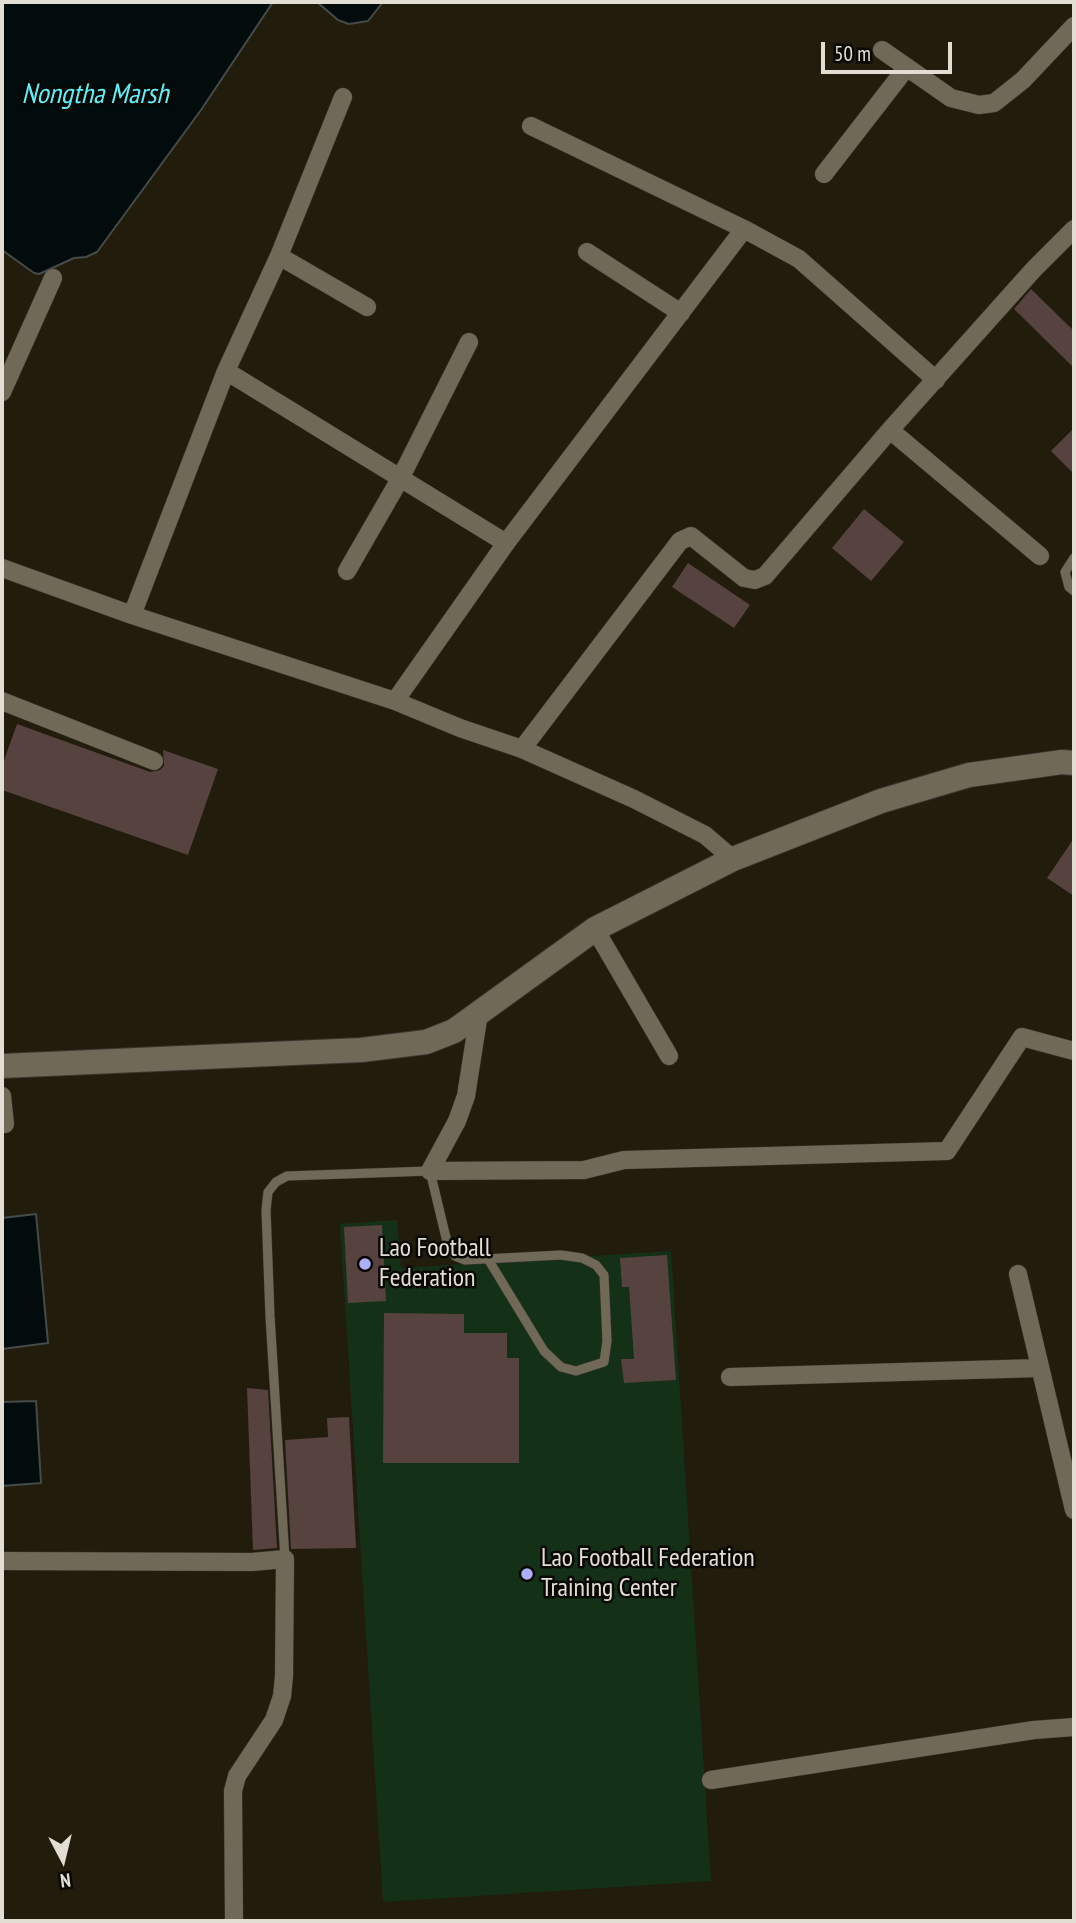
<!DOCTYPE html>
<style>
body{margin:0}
#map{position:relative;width:1076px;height:1923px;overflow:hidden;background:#221c0d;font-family:"PT Sans Narrow",sans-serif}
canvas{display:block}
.frame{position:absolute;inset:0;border:4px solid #e2ded4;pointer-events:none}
.north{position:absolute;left:28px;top:1825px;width:70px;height:70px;-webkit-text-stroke:5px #090703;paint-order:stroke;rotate:173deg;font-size:19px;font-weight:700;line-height:28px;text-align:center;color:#e2ded4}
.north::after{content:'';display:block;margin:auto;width:24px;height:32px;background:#e2ded4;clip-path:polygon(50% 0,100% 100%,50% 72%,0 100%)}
.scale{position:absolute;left:821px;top:42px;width:131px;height:32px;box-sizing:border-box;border:4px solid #e2ded4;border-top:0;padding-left:9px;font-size:21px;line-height:24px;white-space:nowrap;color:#e2ded4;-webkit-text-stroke:5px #090703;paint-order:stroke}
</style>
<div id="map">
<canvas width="1076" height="1923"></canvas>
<div class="frame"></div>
<div class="north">N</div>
<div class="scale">50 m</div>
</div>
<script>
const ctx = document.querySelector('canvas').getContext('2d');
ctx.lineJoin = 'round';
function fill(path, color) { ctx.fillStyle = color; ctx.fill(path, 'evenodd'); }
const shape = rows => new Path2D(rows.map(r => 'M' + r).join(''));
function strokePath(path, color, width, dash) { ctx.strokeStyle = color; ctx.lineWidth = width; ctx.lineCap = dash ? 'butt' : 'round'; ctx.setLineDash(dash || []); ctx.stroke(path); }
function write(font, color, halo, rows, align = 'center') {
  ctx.font = font + ' "PT Sans Narrow",sans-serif'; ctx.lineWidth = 5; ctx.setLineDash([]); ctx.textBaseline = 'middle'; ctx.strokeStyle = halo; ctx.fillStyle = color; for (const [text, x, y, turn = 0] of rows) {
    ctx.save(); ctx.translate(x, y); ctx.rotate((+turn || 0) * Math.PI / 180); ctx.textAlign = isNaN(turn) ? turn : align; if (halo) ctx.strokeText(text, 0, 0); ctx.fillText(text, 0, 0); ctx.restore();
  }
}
fill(shape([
 [397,1220,401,1268,671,1251,711,1881,383,1902,340,1224]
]), '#143117');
const water = shape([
 [2,2,273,2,201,110,97,252,86,257,74,258,39,274,34,273,2,250,2,2],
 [317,2,383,2,368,21,349,24,338,20,317,2],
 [36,1214,48,1343,2,1349,2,1218,36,1214],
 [36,1401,41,1483,2,1486,2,1402,36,1401]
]);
fill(water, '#020c0d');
strokePath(water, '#454b49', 2);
fill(shape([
 [1031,289,1074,331,1074,368,1014,309],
 [1074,428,1074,474,1051,451],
 [864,509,904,542,871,581,832,548],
 [688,563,750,605,734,628,672,587],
 [17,724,150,772,160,770,164,766,163,750,218,769,188,855,2,790,2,766],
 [1074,838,1074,896,1047,878],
 [382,1225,386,1301,348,1303,344,1227],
 [667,1255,676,1380,624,1383,621,1359,634,1359,629,1287,622,1287,620,1258],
 [384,1313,464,1314,464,1333,507,1333,507,1358,519,1358,519,1463,383,1463],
 [247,1388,268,1390,277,1548,253,1550],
 [349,1417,356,1548,291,1549,285,1440,328,1437,327,1418]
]), '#56423f');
const lane = shape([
 [1074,558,1065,572,1069,587,1074,591],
 [285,1559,270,1316,266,1210,268,1192,276,1182,287,1176,430,1171,448,1246,455,1256,465,1260,561,1255,582,1258,596,1265,604,1275,607,1341,604,1362,576,1371,561,1367,544,1351,488,1259]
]);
const street = shape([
 [882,50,951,98,979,105,994,103,1023,80,1074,26],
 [531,126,744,229,799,259,936,380],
 [824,174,907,67],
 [587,252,681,313],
 [279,256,367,307],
 [226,371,506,543],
 [2,392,53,278],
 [890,430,1040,556],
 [2,568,132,615,395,701,460,728,522,749,634,799,705,835,733,859],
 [347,571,400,479,469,342],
 [132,615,226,371,279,256,343,97],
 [2,701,154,761],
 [395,701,506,543,744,229],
 [522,749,680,541,691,536,744,578,755,580,765,576,890,430,1034,269,1074,229],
 [595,929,669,1056],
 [479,1013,466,1096,457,1121,430,1171,584,1170,624,1160,947,1151,1022,1037,1074,1051],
 [2,1096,5,1124],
 [1018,1274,1074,1510],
 [730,1377,1039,1368],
 [2,1561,252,1562,285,1559,284,1676,282,1696,274,1720,237,1776,233,1791,234,1921],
 [711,1780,1034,1730,1074,1727]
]);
const secondary = shape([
 [2,1066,361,1050,426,1042,454,1031,595,929,733,859,881,801,969,775,1062,762,1074,763]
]);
strokePath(lane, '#3b362f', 10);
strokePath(street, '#3b362f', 19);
strokePath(secondary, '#3b362f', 26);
strokePath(lane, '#706957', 9);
strokePath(street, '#706957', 18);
strokePath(secondary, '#706957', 24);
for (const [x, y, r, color] of [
 [365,1264,7,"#acaffb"],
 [527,1574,7,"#acaffb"]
]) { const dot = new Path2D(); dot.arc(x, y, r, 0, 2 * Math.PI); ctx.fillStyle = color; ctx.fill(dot); strokePath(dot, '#090703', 2.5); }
write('26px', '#e2ded4', '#090703', [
 ["Lao Football",379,1249],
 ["Federation",379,1279],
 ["Lao Football Federation",541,1559],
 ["Training Center",541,1589]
], 'left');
write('italic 28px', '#5ef1fa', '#090703', [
 ["Nongtha Marsh",95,95]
]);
</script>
